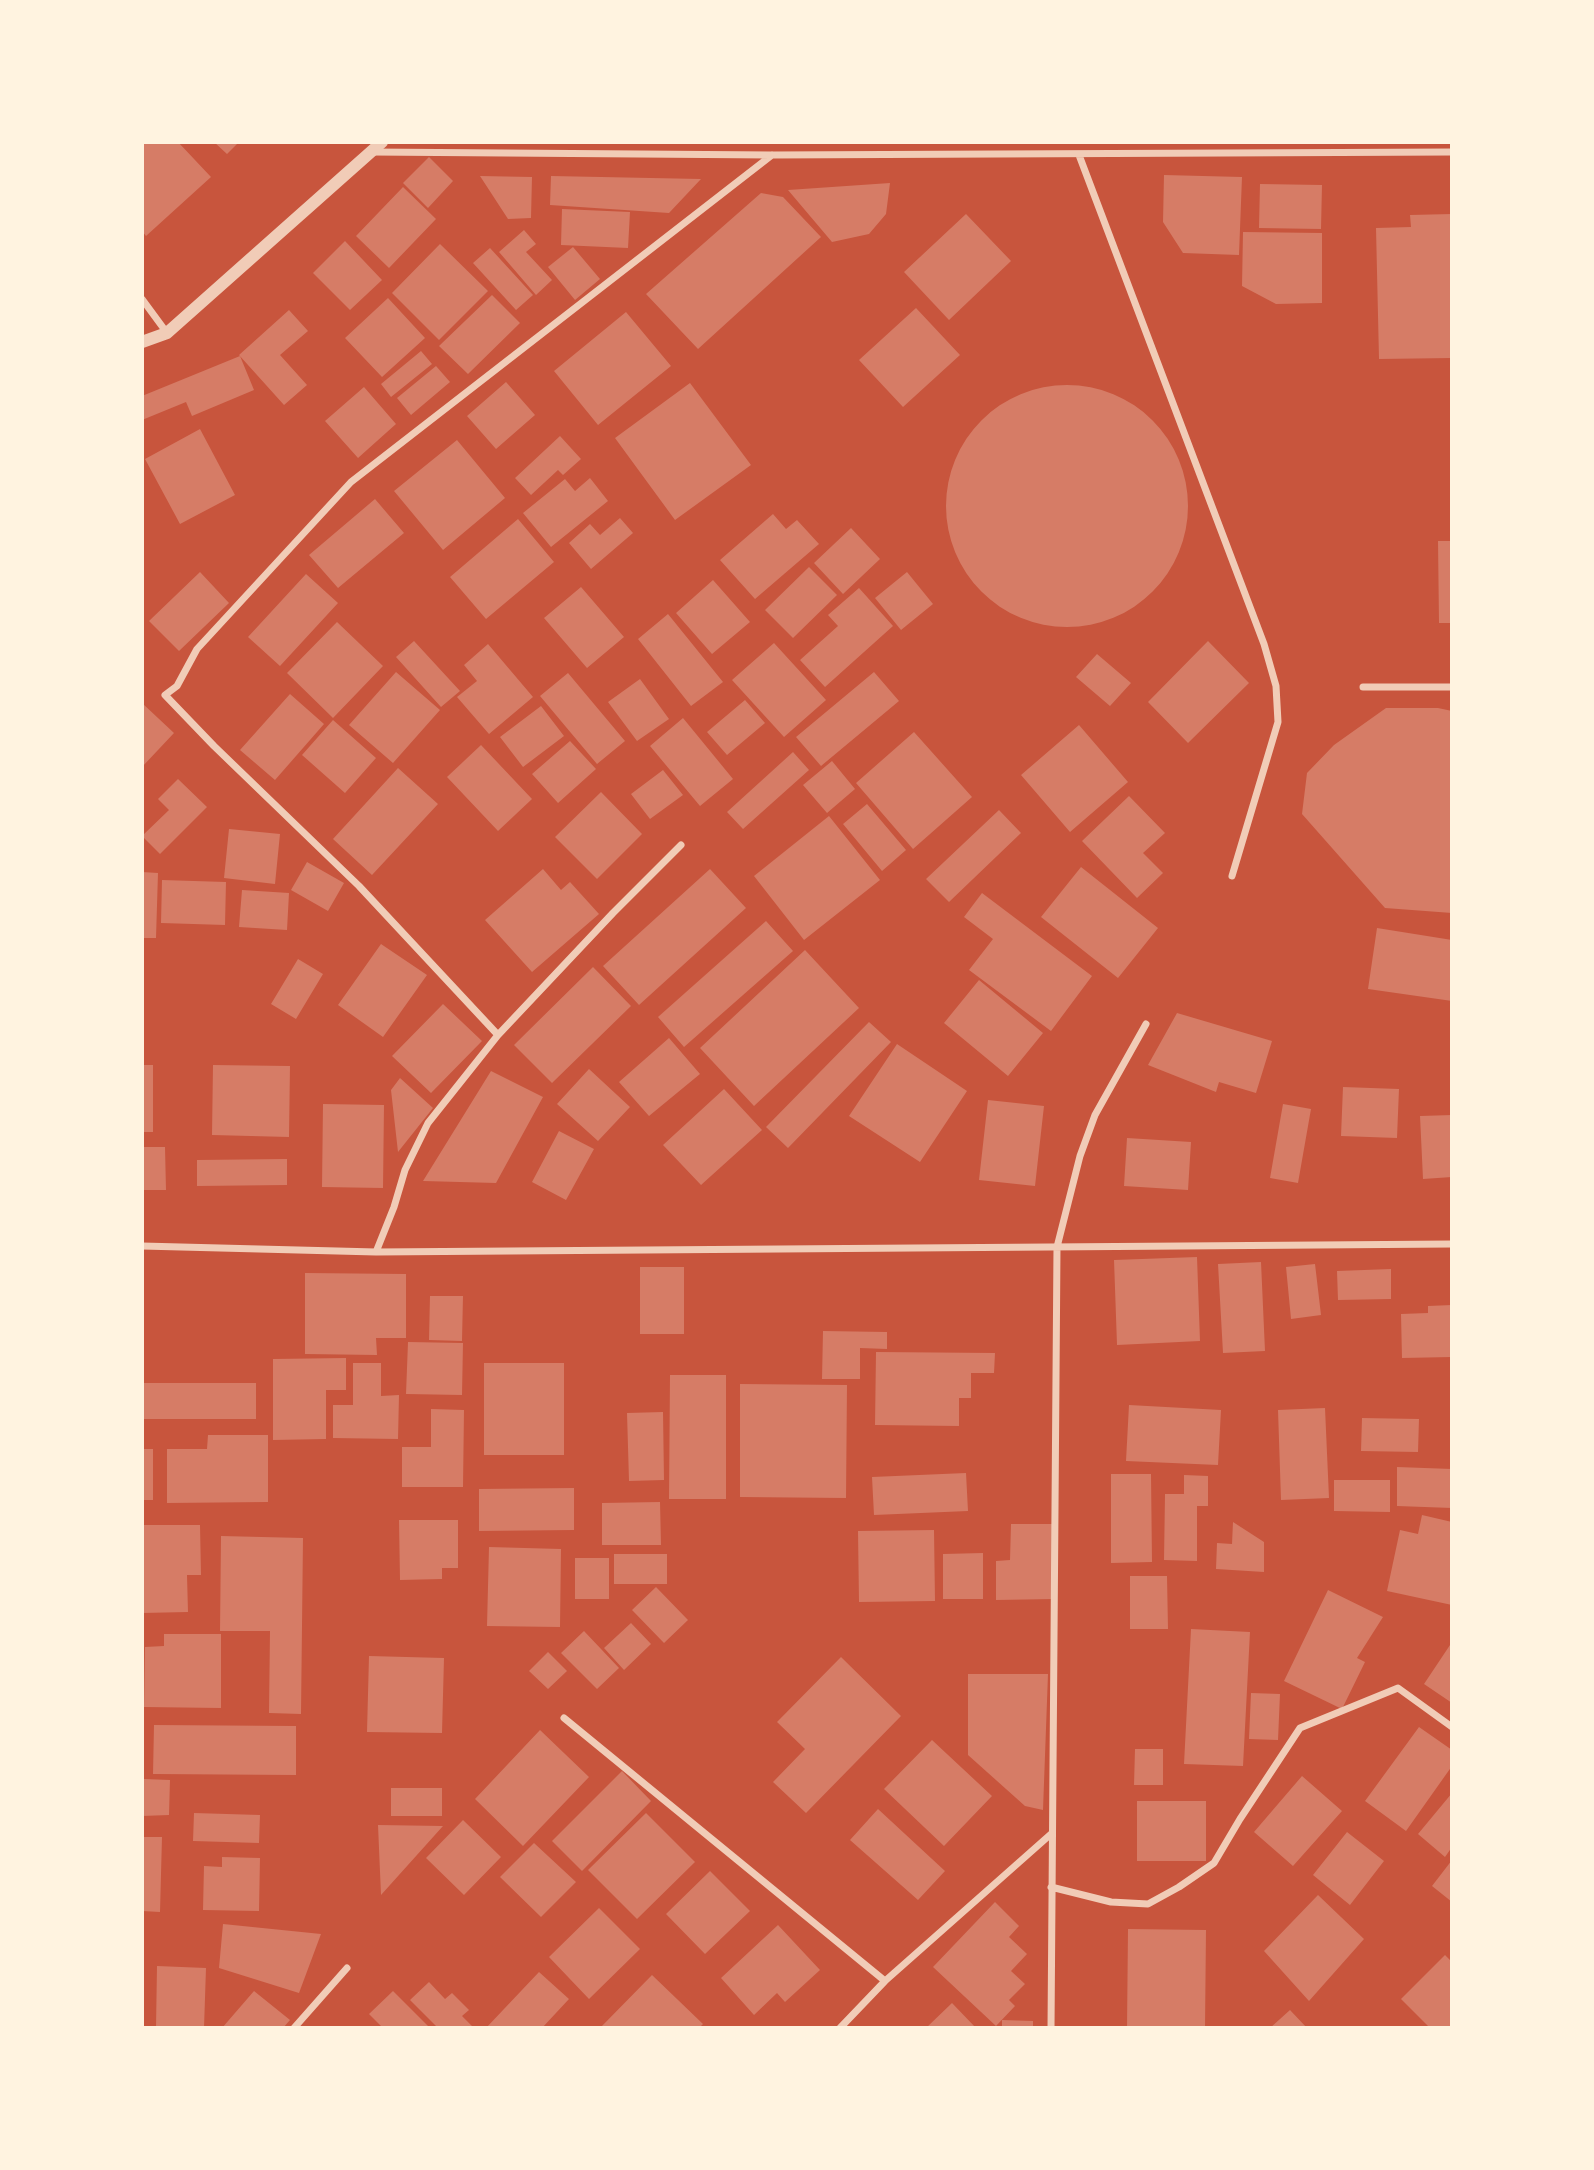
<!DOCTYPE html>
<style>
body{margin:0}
#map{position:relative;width:1594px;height:2170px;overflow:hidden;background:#c8553d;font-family:"Roboto Serif",serif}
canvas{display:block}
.frame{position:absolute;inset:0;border:144px solid #fff3e0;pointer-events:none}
</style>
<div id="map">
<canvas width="1594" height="2170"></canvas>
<div class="frame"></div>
</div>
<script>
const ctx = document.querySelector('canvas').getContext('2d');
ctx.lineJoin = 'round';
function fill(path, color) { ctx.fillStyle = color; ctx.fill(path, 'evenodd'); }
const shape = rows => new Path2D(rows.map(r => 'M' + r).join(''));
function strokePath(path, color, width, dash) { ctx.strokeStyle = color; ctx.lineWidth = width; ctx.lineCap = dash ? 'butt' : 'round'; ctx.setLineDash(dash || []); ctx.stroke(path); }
fill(shape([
 [142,142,178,142,211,177,146,236,142,231],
 [214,142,239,142,227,154],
 [429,157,453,181,428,208,403,183],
 [1164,175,1242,177,1239,255,1183,253,1163,222],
 [480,176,532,177,531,218,508,219],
 [551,176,701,179,669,213,550,205],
 [890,183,886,214,869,234,832,242,788,190],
 [1260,184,1322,185,1321,229,1259,228],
 [403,187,436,219,389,268,356,236],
 [761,193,783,197,821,237,698,349,646,294],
 [562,209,630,212,628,248,561,245],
 [966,214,1011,261,949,320,904,272],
 [1452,214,1452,358,1379,359,1376,228,1411,227,1410,215],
 [524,230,536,244,526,252,552,280,536,295,499,252],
 [1243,232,1322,233,1322,303,1276,304,1242,286],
 [345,241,382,280,350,310,313,273],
 [440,244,488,291,439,340,392,293],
 [573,247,600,279,575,300,548,267],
 [490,248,533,295,516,310,473,263],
 [492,295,520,323,468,374,439,346],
 [388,298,425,338,382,377,345,338],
 [916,308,960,355,903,407,859,360],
 [289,310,308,331,280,355,307,385,284,405,239,355],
 [626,312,671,366,598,425,554,371],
 [421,351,432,364,391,397,381,384],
 [240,356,254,390,192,416,186,402,142,420,142,396],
 [436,366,450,382,411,415,397,398],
 [506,382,535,415,496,449,467,416],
 [690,383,751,465,675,520,615,438],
 '946 506a121 121 0 1 1 242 0a121 121 0 1 1-242 0Z',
 [364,387,396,424,358,458,325,421],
 [200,429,235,495,180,524,145,459],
 [560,436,581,459,563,475,558,470,531,495,515,478],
 [457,440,505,498,443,550,394,491],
 [590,478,608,501,551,547,523,513,565,479,575,491],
 [375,499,404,533,338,588,309,555],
 [773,514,786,529,797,520,819,544,755,599,720,560],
 [620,518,633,533,591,569,569,543,590,524,600,535],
 [518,519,554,562,486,619,450,577],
 [851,528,880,559,843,594,814,563],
 [1438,541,1452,541,1452,623,1439,623],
 [809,567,837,595,793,638,765,610],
 [200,572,229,603,179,651,149,621],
 [907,572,933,604,901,630,875,598],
 [306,574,338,603,280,666,248,637],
 [713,580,750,622,712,654,676,613],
 [581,587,624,637,587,668,544,618],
 [859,588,893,626,825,687,800,660,838,626,828,615],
 [668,614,723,682,691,706,638,639],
 [337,622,383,666,333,718,287,673],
 [414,641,460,691,441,707,396,657],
 [1208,641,1249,683,1188,743,1148,702],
 [774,643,826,700,784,737,732,680],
 [488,644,533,697,489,734,457,697,477,681,464,665],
 [1097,654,1131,683,1110,706,1076,677],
 [396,672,440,710,393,763,349,725],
 [874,672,899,701,821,766,796,737],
 [568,673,625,741,597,764,540,696],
 [640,679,669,719,637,741,608,702],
 [290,694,324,724,275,780,240,750],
 [745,700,765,723,727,755,707,732],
 [142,703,174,733,142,767],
 [541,706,564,736,523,767,500,737],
 [1386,708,1438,708,1452,711,1452,913,1385,908,1302,814,1307,773,1334,745],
 [683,718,733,779,700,806,650,746],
 [333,720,376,758,345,793,302,755],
 [1079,725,1128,782,1070,832,1021,775],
 [914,732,972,797,913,849,856,783],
 [570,741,596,769,558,803,532,774],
 [481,745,532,799,498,831,447,777],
 [793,752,809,770,743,829,727,812],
 [832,761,855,789,827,813,803,785],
 [398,768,438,804,372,875,333,839],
 [663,770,683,795,650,819,631,794],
 [178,779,207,807,160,854,142,836,169,810,158,799],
 [601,792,642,834,597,879,555,837],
 [1129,796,1165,833,1143,853,1163,873,1137,898,1082,841],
 [867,804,906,850,882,871,843,824],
 [999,810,1021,833,949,902,926,879],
 [829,816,880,880,804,940,754,876],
 [229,829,280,834,275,884,224,878],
 [307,862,344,883,328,911,291,890],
 [1081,867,1158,928,1118,978,1041,917],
 [543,869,561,890,570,882,599,914,532,972,485,920],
 [710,869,746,908,639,1005,603,966],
 [142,872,158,873,156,938,142,938],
 [162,880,226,882,225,925,161,923],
 [242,890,289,893,287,930,239,927],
 [982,893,1092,976,1051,1031,969,970,993,939,964,917],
 [766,921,793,951,684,1047,658,1017],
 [1377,928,1452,940,1452,1001,1368,989],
 [381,944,427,975,383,1037,338,1005],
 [805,950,859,1008,754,1106,700,1048],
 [298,959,323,974,296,1019,271,1004],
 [593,967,631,1006,552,1083,514,1045],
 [979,980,1043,1033,1008,1076,944,1023],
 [443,1004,482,1041,431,1093,392,1056],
 [1177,1013,1272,1041,1256,1093,1219,1082,1216,1092,1148,1065],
 [869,1022,891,1042,788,1148,766,1127],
 [669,1038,700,1074,649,1116,619,1082],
 [897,1044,967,1091,920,1162,849,1116],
 [142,1065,153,1065,153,1132,142,1132],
 [213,1065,290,1066,289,1137,212,1135],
 [589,1069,630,1107,598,1141,557,1104],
 [491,1071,543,1097,496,1183,423,1181],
 [400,1078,433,1108,398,1152,391,1090],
 [1343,1087,1399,1089,1397,1138,1341,1136],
 [724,1089,762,1130,701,1185,663,1145],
 [988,1100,1044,1106,1035,1186,979,1180],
 [323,1104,384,1105,383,1188,322,1187],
 [1283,1104,1311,1109,1298,1183,1270,1178],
 [1452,1115,1452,1177,1423,1179,1420,1116],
 [559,1131,594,1149,566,1200,532,1182],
 [1127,1138,1191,1142,1188,1190,1124,1186],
 [142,1147,165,1147,166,1190,142,1190],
 [287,1159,287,1185,197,1186,197,1160],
 [1197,1257,1200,1341,1117,1345,1114,1260],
 [1261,1262,1265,1351,1223,1353,1218,1264],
 [1315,1264,1321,1315,1291,1319,1286,1267],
 [640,1267,684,1267,684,1334,640,1334],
 [1391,1269,1391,1299,1338,1300,1337,1271],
 [305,1273,406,1274,406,1338,376,1338,377,1355,305,1354],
 [430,1296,463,1296,462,1341,429,1340],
 [1452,1305,1452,1357,1402,1358,1401,1314,1428,1313,1428,1306],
 [823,1331,887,1332,887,1349,860,1348,860,1379,822,1379],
 [408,1342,463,1343,462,1395,406,1394],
 [876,1352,995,1353,994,1373,971,1373,971,1398,959,1398,959,1426,875,1425],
 [346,1358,346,1390,326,1390,326,1439,273,1440,273,1359],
 [353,1363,381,1363,381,1396,399,1395,398,1439,333,1438,333,1405,353,1405],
 [484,1363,564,1363,564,1455,484,1455],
 [670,1375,726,1375,726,1499,669,1499],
 [142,1383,256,1383,256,1419,142,1419],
 [740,1384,847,1385,846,1498,740,1497],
 [1129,1405,1221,1410,1218,1465,1126,1461],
 [1325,1408,1329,1498,1281,1500,1278,1410],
 [431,1409,464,1410,463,1487,402,1487,402,1447,431,1447],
 [663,1412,664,1480,629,1481,627,1413],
 [1362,1418,1419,1419,1418,1452,1361,1451],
 [208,1435,268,1435,268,1502,167,1503,167,1449,207,1449],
 [142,1449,153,1449,153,1500,142,1500],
 [1397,1467,1452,1469,1452,1508,1397,1506],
 [966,1473,968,1511,874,1515,872,1477],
 [1111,1474,1151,1474,1152,1562,1111,1563],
 [1184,1475,1208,1476,1208,1506,1197,1506,1197,1561,1164,1560,1165,1494,1184,1494],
 [1334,1480,1390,1480,1390,1512,1334,1511],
 [574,1488,574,1530,479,1531,479,1489],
 [660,1502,661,1545,602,1545,602,1503],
 [1422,1515,1452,1522,1452,1605,1387,1591,1400,1530,1418,1534],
 [399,1520,458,1520,458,1568,442,1568,442,1579,400,1580],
 [1233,1522,1264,1542,1264,1572,1216,1569,1217,1543,1232,1544],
 [1011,1524,1054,1524,1054,1599,996,1600,996,1561,1010,1560],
 [142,1525,200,1525,201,1575,187,1575,188,1612,142,1613],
 [934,1530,935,1601,859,1602,858,1531],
 [221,1536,303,1538,301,1714,269,1713,270,1631,220,1631],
 [489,1547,561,1549,560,1627,487,1626],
 [983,1553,983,1599,943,1599,943,1554],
 [614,1554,667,1554,667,1584,614,1584],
 [575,1558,609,1558,609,1599,575,1599],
 [1130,1576,1167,1576,1168,1629,1130,1629],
 [656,1587,688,1620,664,1643,632,1610],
 [1328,1590,1383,1617,1357,1658,1365,1662,1342,1709,1284,1681],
 [631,1623,651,1644,624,1670,604,1648],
 [1191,1629,1250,1632,1243,1766,1184,1764],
 [584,1631,619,1668,597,1689,561,1653],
 [164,1634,221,1634,221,1708,144,1707,145,1647,164,1646],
 [1452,1642,1452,1703,1424,1684],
 [548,1652,567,1671,548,1689,529,1671],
 [369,1656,444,1658,442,1733,367,1732],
 [841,1657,901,1716,806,1813,773,1782,805,1749,777,1722],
 [968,1674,1048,1674,1043,1810,1025,1806,968,1755],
 [1251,1693,1280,1694,1278,1740,1249,1739],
 [154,1725,296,1726,296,1775,153,1774],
 [142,1727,144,1727,144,1779,170,1780,169,1815,142,1816],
 [1419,1727,1452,1750,1452,1766,1406,1831,1365,1801],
 [540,1730,589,1777,523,1846,475,1799],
 [932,1740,992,1796,944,1846,884,1789],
 [1135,1749,1163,1749,1163,1785,1134,1785],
 [622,1771,651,1801,582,1871,552,1841],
 [1302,1776,1342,1811,1293,1866,1254,1832],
 [391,1788,442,1788,442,1816,391,1816],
 [1452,1793,1452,1847,1445,1857,1418,1834],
 [1137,1801,1206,1801,1206,1861,1137,1861],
 [878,1809,945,1871,918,1900,850,1840],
 [194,1813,260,1815,259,1843,193,1841],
 [646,1813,695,1862,637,1919,588,1870],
 [463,1820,501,1857,464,1895,426,1858],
 [378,1825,443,1826,381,1895],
 [1347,1832,1384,1861,1350,1905,1313,1875],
 [142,1837,162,1837,160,1912,142,1911],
 [534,1843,576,1882,541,1917,500,1877],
 [222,1857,260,1858,259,1911,203,1910,204,1866,222,1867],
 [1452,1860,1452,1902,1432,1886],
 [710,1871,750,1911,705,1954,666,1914],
 [1318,1895,1364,1939,1309,2001,1264,1951],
 [995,1902,1019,1926,1009,1937,1027,1954,1011,1971,1025,1984,1009,2000,1015,2006,996,2026,933,1967],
 [599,1908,640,1949,589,1999,549,1957],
 [223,1924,321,1934,299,1993,219,1968],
 [778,1925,820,1970,785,2002,777,1993,754,2015,721,1978],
 [1128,1929,1206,1930,1205,2028,1127,2028],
 [1445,1955,1452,1962,1452,2028,1430,2028,1401,1999],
 [157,1966,206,1968,204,2028,156,2028],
 [539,1972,569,1999,542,2028,486,2028],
 [652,1975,703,2024,699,2028,600,2028],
 [429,1982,445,1999,452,1993,469,2010,462,2016,474,2028,438,2028,410,2000],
 [254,1991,290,2020,283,2028,222,2028],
 [393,1991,430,2028,383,2028,369,2014],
 [952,2003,976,2028,926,2028],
 [1290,2010,1307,2028,1270,2028],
 [1002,2020,1033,2021,1033,2028,1002,2028]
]), '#d67c66');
strokePath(shape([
 [371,152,772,155,1452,152],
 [1079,155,1264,644,1276,686,1278,722,1232,876],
 [142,299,167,333],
 [1363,687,1452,687],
 [498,1035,359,886,214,746,165,695,177,686,197,649,351,482,772,155],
 [142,1246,376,1252,1452,1244],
 [376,1252,394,1207,405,1170,428,1123,498,1035,613,913,681,845],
 [564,1718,885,1981],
 [1051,1887,1111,1902,1148,1904,1179,1887,1214,1863,1240,1819,1300,1728,1398,1688,1452,1727],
 [294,2028,347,1968],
 [840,2028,885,1981,1051,1834],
 [1051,2028,1057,1247,1080,1156,1095,1115,1146,1024]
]), '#f1ccb7', 7);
strokePath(shape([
 [142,342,167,333,382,142]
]), '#f1ccb7', 12);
</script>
